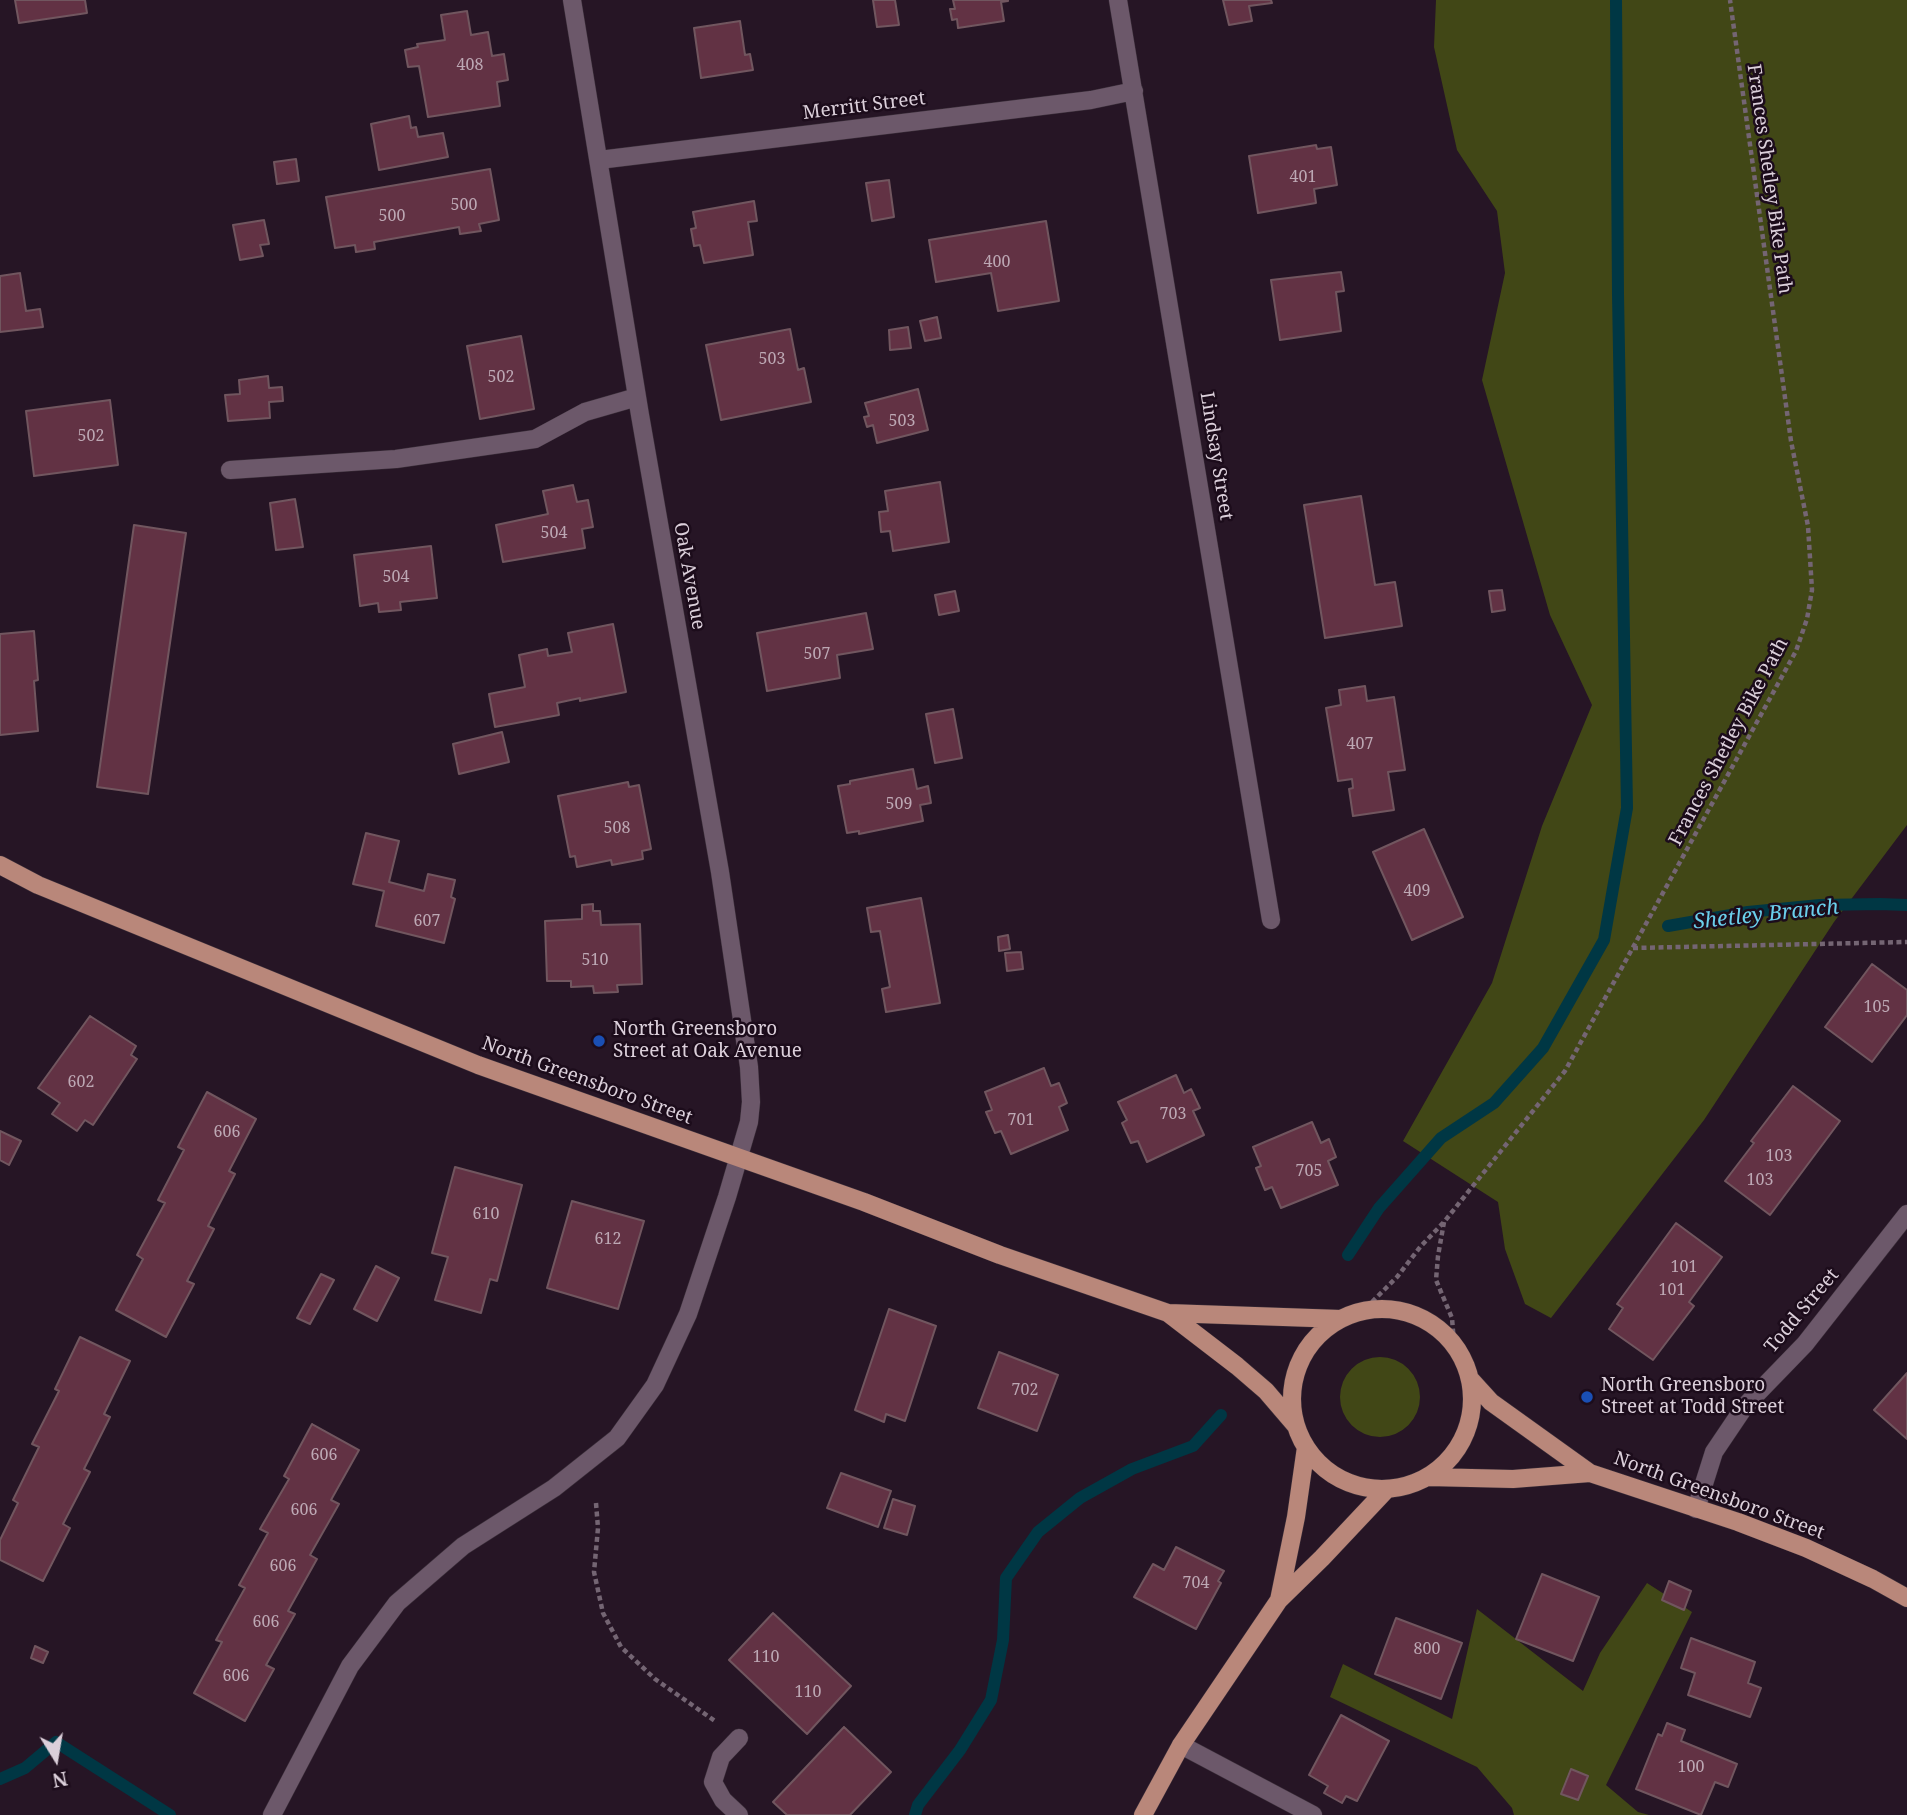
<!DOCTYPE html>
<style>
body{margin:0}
#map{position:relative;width:1907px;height:1815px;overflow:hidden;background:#261525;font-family:"Noto Serif",serif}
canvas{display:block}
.north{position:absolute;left:21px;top:1724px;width:70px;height:70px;-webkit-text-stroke:5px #1c0c1b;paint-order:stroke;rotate:169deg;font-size:19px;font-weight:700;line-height:28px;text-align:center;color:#dbcfda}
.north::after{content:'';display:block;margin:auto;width:24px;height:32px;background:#dbcfda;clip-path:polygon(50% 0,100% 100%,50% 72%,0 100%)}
</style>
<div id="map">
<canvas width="1907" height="1815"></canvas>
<div class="north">N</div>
</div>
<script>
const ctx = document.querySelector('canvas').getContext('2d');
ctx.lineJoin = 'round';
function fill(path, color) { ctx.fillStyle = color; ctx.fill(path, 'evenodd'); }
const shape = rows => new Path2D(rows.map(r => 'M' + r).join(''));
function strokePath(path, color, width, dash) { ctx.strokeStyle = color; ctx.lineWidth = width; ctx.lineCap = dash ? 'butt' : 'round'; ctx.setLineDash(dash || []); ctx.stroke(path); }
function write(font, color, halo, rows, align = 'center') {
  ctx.font = font + ' "Noto Serif",serif'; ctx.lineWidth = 5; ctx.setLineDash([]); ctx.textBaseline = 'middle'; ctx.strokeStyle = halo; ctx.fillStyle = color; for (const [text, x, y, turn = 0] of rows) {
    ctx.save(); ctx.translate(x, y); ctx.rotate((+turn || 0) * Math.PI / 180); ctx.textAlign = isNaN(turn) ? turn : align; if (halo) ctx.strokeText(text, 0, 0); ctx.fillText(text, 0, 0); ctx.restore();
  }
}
fill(shape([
 [1436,0,1907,0,1907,825,1834,922,1704,1120,1551,1318,1525,1304,1505,1249,1498,1202,1403,1141,1492,983,1542,826,1592,705,1550,615,1482,380,1505,273,1497,211,1457,150,1434,47],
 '1340 1397a40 40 0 1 1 80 0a40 40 0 1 1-80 0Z',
 [1647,1583,1692,1612,1606,1785,1638,1812,1649,1815,1514,1815,1512,1808,1477,1767,1330,1697,1343,1664,1452,1719,1477,1609,1583,1691,1600,1653]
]), '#414716');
strokePath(shape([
 [1668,926,1748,912,1820,905,1880,904,1907,905],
 [1348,1255,1379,1208,1441,1138,1494,1103,1543,1048,1604,940,1627,808,1618,294,1616,0],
 [0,1779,25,1768,56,1742,170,1815],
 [915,1815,918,1805,960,1750,991,1700,1003,1640,1006,1578,1038,1532,1080,1498,1132,1469,1193,1446,1221,1415]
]), '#003744', 12);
const building = shape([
 [15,0,85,0,87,13,19,23,15,0],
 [873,0,895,0,899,25,877,27,873,0],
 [953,0,1008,0,1008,1,1001,2,1004,21,958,28,957,19,952,20,950,9,955,9,953,0],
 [1223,0,1271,0,1272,3,1249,6,1252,21,1229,25,1223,0],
 [467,11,471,35,488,32,492,56,504,54,508,80,497,82,500,106,428,117,419,66,408,67,405,50,418,47,417,44,445,40,441,15,467,11],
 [740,21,745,55,750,54,753,70,701,78,694,28,740,21],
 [409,116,411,128,416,127,418,137,443,133,448,157,379,170,371,124,409,116],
 [1316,145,1317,149,1331,147,1337,185,1314,189,1316,203,1258,213,1249,156,1316,145],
 [296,159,299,181,277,184,274,162,296,159],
 [490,169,499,220,479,224,481,231,460,234,459,227,374,242,375,249,356,252,355,245,335,248,326,197,490,169],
 [889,180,894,217,872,221,866,183,889,180],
 [754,201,757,221,748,222,753,255,704,263,700,245,694,246,691,229,696,228,693,212,754,201],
 [264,220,269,244,260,245,263,256,240,260,233,225,264,220],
 [1046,221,1059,301,998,311,991,273,936,282,929,240,1046,221],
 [1341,272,1344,291,1336,292,1341,331,1280,340,1271,280,1341,272],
 [20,273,26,311,40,309,43,327,0,332,0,276,20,273],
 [937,317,941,338,925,341,920,321,937,317],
 [908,327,911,348,890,350,889,330,908,327],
 [790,329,798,370,804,368,811,402,721,420,706,345,790,329],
 [521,336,534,409,480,419,467,346,521,336],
 [268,376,269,388,282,387,283,401,269,402,270,418,228,421,225,395,240,394,239,380,268,376],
 [918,389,928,430,877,443,873,425,867,427,864,417,869,416,865,403,918,389],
 [110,400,118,465,34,476,26,411,110,400],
 [940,482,949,542,893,551,890,531,881,532,879,512,888,511,885,491,940,482],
 [573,485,577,502,588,500,593,527,582,529,585,548,503,562,496,525,548,514,543,491,573,485],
 [1361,496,1375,585,1395,582,1402,626,1325,638,1304,505,1361,496],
 [295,499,303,547,276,550,270,503,295,499],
 [134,525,186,533,148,794,97,787,134,525],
 [431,546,437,598,400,602,401,610,379,612,378,603,360,606,354,555,431,546],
 [1502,590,1505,610,1492,612,1489,591,1502,590],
 [955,591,959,611,939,615,935,595,955,591],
 [866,613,873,649,837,655,840,678,767,691,757,633,866,613],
 [613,624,626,692,580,701,580,698,557,703,559,715,495,727,489,694,525,687,519,655,547,649,548,656,572,652,568,633,613,624],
 [34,631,38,680,34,681,38,731,0,735,0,634,34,631],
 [1365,686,1367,701,1394,697,1405,770,1388,772,1394,810,1353,816,1349,789,1353,788,1352,779,1338,781,1326,708,1341,705,1339,690,1365,686],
 [953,709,962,758,935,763,926,714,953,709],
 [502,732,509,762,459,774,453,744,502,732],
 [913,769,917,789,928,786,931,803,920,805,923,821,859,834,859,831,847,833,838,786,850,784,850,781,913,769],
 [628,782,629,787,639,785,651,849,642,851,643,859,612,865,611,860,577,867,575,856,570,857,558,796,628,782],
 [1424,829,1463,917,1412,940,1373,852,1424,829],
 [366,833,399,841,389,882,424,891,428,874,455,880,451,897,455,899,444,943,376,926,384,891,353,884,366,833],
 [921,898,940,1003,886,1012,882,989,890,987,880,931,871,932,867,908,921,898],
 [593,904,593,911,600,911,601,925,640,924,642,984,617,985,618,992,594,993,593,986,571,987,571,981,547,981,545,921,582,919,582,905,593,904],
 [1008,935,1010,949,999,951,998,937,1008,935],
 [1021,952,1023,969,1007,971,1005,953,1021,952],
 [1872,964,1907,990,1907,1015,1872,1062,1825,1027,1872,964],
 [90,1016,136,1046,131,1055,137,1059,93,1125,85,1120,77,1131,52,1114,60,1103,38,1088,90,1016],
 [1044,1068,1051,1086,1059,1083,1067,1103,1059,1107,1068,1130,1011,1154,1001,1131,995,1133,986,1112,992,1110,985,1092,1044,1068],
 [1176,1075,1184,1093,1191,1089,1200,1108,1193,1111,1204,1135,1147,1162,1138,1141,1131,1143,1122,1123,1127,1120,1118,1102,1176,1075],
 [1793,1086,1840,1121,1770,1215,1725,1181,1754,1143,1751,1141,1793,1086],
 [207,1092,256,1119,229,1171,235,1174,208,1226,214,1229,187,1281,194,1284,166,1337,116,1310,143,1259,137,1255,165,1203,158,1200,184,1150,178,1147,207,1092],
 [1312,1122,1321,1143,1329,1139,1336,1157,1328,1161,1338,1185,1281,1208,1272,1187,1265,1190,1256,1168,1261,1166,1253,1147,1312,1122],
 [0,1131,21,1141,9,1165,0,1160,0,1131],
 [455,1167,522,1185,497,1281,490,1279,481,1313,435,1300,448,1257,432,1253,455,1167],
 [572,1201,644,1221,618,1309,547,1288,572,1201],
 [1676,1223,1722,1257,1689,1302,1694,1306,1653,1360,1609,1329,1623,1308,1617,1304,1676,1223],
 [376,1266,399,1278,377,1321,354,1309,376,1266],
 [321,1274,334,1280,310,1324,297,1318,321,1274],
 [889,1309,936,1326,905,1421,886,1414,884,1422,855,1410,889,1309],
 [80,1337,130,1361,104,1414,110,1417,84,1469,90,1472,63,1524,70,1528,43,1581,0,1560,0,1540,18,1503,13,1500,39,1447,32,1444,59,1391,55,1389,80,1337],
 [999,1352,1058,1375,1037,1431,978,1408,999,1352],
 [1907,1373,1907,1439,1874,1410,1907,1373],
 [312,1424,359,1450,331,1500,339,1504,310,1555,317,1559,288,1611,295,1614,266,1665,274,1669,245,1721,194,1693,222,1642,216,1640,245,1588,239,1585,268,1533,260,1529,289,1479,284,1476,312,1424],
 [841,1473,891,1491,878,1527,827,1508,841,1473],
 [893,1499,915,1506,907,1535,884,1528,893,1499],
 [1176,1547,1224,1571,1218,1581,1221,1583,1196,1629,1134,1597,1153,1564,1164,1570,1176,1547],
 [1542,1574,1599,1597,1573,1661,1516,1639,1542,1574],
 [1669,1581,1691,1591,1684,1610,1662,1600,1669,1581],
 [773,1613,851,1686,807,1734,729,1660,773,1613],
 [1396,1618,1462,1643,1441,1699,1375,1674,1396,1618],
 [1691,1638,1755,1662,1748,1683,1761,1688,1750,1717,1688,1695,1695,1673,1681,1668,1691,1638],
 [35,1646,48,1652,43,1663,31,1658,35,1646],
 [1341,1715,1389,1741,1357,1801,1346,1796,1342,1803,1324,1793,1328,1786,1309,1775,1341,1715],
 [1667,1723,1685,1730,1681,1741,1737,1764,1728,1787,1715,1782,1701,1815,1636,1789,1658,1734,1662,1736,1667,1723],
 [844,1727,891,1772,850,1815,787,1815,773,1802,844,1727],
 [1571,1769,1588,1776,1578,1800,1561,1794,1571,1769]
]);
fill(building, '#623244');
strokePath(building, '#71565f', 2);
const minor = shape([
 [1118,0,1271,920],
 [599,160,1091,100,1134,91],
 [230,470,396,459,535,439,585,412,637,397],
 [1696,1509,1714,1452,1745,1406,1805,1344,1907,1214],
 [1181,1745,1313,1815],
 [272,1815,350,1666,397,1603,463,1546,554,1488,617,1438,655,1385,688,1314,727,1197,749,1122,751,1102,749,1067,720,872,640,415,572,0],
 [739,1815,723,1800,713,1782,721,1757,739,1738]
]);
const major = shape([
 [0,865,38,885,478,1065,864,1202,1000,1255,1168,1313,1341,1319],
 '1292 1399a90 90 0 1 1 180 0a90 90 0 1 1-180 0Z',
 [1168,1313,1237,1366,1266,1391,1296,1426],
 [1471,1380,1491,1402,1590,1473,1738,1522,1806,1548,1873,1579,1907,1598],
 [1429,1477,1513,1479,1590,1473],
 [1279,1600,1296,1517,1306,1447],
 [1143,1815,1181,1745,1279,1600,1322,1558,1386,1490]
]);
strokePath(minor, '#3b2f3a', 19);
strokePath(major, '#3b2f3a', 19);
strokePath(shape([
 [1633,948,1907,942],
 [1444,1222,1438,1256,1436,1280,1452,1318,1454,1343],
 [1366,1308,1397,1277,1421,1246,1444,1222,1565,1071,1796,651,1807,619,1812,590,1808,526,1791,441,1730,0],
 [596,1503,598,1528,594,1572,603,1613,621,1647,655,1679,715,1721]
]), '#746573', 4.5, [5, 3.5]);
strokePath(minor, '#6c586a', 18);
strokePath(major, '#b9877a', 18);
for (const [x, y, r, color] of [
 [599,1041,7,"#1a4fb4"],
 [1587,1397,7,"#1a4fb4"]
]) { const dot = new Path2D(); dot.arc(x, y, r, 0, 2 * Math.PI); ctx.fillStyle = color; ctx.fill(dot); strokePath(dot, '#1c0c1b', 2.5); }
write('16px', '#bda8b4', null, [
 ["408",470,65],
 ["401",1303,177],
 ["500",464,205],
 ["500",392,216],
 ["400",997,262],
 ["503",772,359],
 ["502",501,377],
 ["503",902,421],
 ["502",91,436],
 ["504",554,533],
 ["504",396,577],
 ["507",817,654],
 ["407",1360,744],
 ["509",899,804],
 ["508",617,828],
 ["409",1417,891],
 ["607",427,921],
 ["510",595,960],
 ["105",1877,1007],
 ["602",81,1082],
 ["703",1173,1114],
 ["701",1021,1120],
 ["606",227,1132],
 ["103",1779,1156],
 ["705",1309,1171],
 ["103",1760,1180],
 ["610",486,1214],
 ["612",608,1239],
 ["101",1684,1267],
 ["101",1672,1290],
 ["702",1025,1390],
 ["606",324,1455],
 ["606",304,1510],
 ["606",283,1566],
 ["704",1196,1583],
 ["606",266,1622],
 ["800",1427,1649],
 ["110",766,1657],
 ["606",236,1676],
 ["110",808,1692],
 ["100",1691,1767]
]);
write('19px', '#dbcfda', '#1c0c1b', [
 ["Merritt Street",864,106,-7],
 ["Frances Shetley Bike Path",1769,179,82],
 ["Lindsay Street",1216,456,81],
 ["Oak Avenue",689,576,80],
 ["Frances Shetley Bike Path",1729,742,-62],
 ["North Greensboro Street",587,1081,20],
 ["Todd Street",1802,1311,-50],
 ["North Greensboro Street",1719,1496,20]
]);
write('19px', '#dbcfda', '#1c0c1b', [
 ["North Greensboro",613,1030],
 ["Street at Oak Avenue",613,1052],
 ["North Greensboro",1601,1386],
 ["Street at Todd Street",1601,1408]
], 'left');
write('italic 21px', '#6acfeb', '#1c0c1b', [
 ["Shetley Branch",1766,915,-6]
]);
</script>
